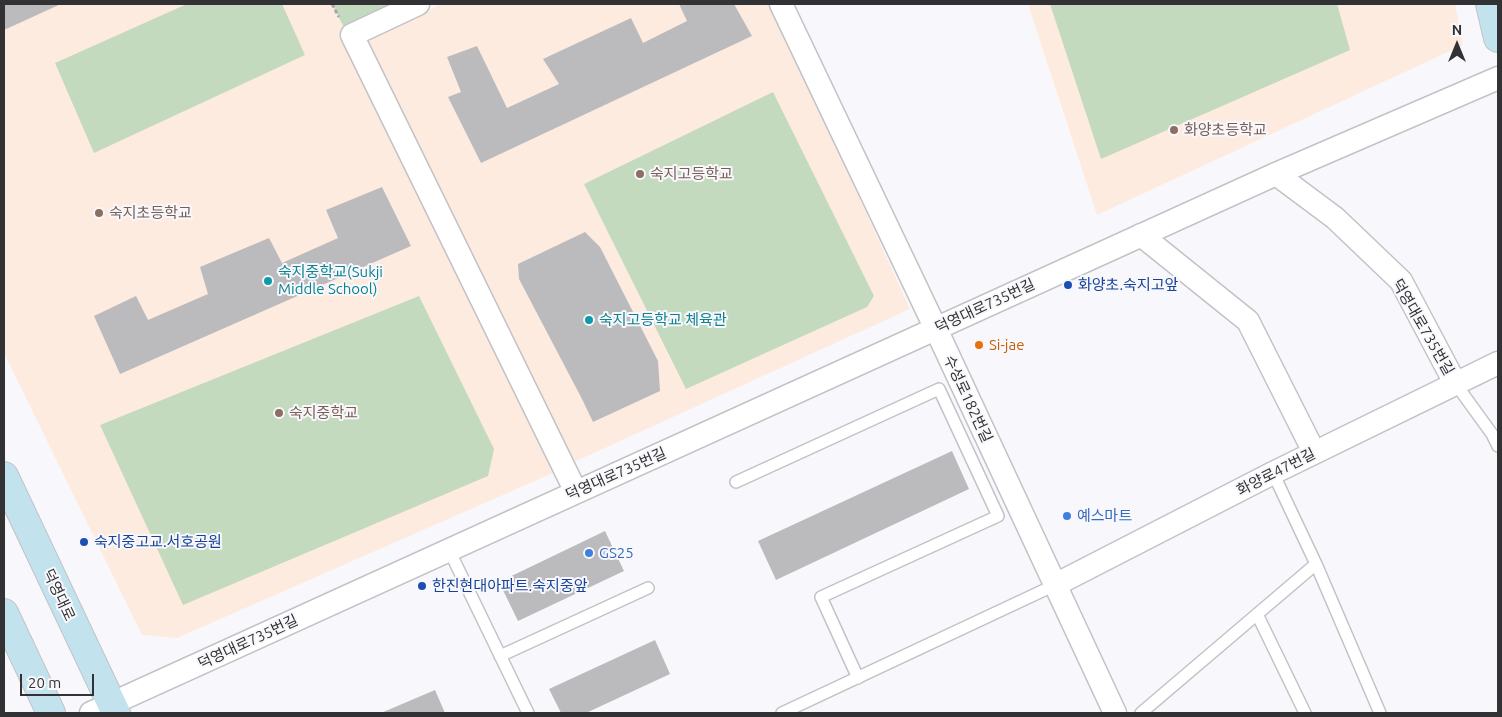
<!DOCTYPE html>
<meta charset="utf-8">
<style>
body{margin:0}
#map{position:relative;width:1502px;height:717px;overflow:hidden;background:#f8f8fc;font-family:Ubuntu,sans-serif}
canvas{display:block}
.frame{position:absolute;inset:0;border:5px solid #323234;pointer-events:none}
.north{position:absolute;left:1432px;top:20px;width:50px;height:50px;-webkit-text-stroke:4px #f8f8fc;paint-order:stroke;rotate:0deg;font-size:14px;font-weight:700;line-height:20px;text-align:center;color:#323234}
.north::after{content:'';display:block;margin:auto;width:18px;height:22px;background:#323234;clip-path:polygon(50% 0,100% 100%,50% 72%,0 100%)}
.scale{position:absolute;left:20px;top:674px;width:74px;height:22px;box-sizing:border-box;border:2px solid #323234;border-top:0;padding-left:6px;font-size:15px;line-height:18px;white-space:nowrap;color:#323234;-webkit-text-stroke:4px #f8f8fc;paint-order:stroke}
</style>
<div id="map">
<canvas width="1502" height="717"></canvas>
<div class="frame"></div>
<div class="north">N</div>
<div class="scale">20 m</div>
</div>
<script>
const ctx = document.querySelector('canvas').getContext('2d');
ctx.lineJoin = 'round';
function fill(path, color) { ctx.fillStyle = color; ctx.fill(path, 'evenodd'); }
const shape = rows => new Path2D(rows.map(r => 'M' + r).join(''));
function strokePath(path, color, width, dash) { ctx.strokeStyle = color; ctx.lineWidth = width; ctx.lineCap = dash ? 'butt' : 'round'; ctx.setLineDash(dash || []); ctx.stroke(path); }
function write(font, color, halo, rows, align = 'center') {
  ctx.font = font + ' Ubuntu,"Noto Sans KR",sans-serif'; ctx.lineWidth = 4; ctx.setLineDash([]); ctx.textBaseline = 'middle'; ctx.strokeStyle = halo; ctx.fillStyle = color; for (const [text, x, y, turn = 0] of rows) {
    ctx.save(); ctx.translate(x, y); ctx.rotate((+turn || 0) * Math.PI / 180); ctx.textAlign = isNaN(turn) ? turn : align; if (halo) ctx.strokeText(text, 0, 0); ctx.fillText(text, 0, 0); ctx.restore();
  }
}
fill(shape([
 [4,4,332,4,553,473,177,638,142,635,4,353],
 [441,4,771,4,910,309,574,462,365,39],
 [1028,4,1455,4,1463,45,1097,215]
]), '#fdebe0');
fill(shape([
 [187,4,282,4,305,55,94,153,55,63],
 [332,4,392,4,344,28],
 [1050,4,1337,4,1350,50,1101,159],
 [773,92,874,296,867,307,686,389,584,184],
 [419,296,494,449,488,476,183,605,100,425]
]), '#c4dabf');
fill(shape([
 [4,4,61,4,4,30],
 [679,4,734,4,752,36,481,163,448,97,461,92,447,57,477,46,507,108,559,84,543,59,631,18,643,43,687,21],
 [382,187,411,246,120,374,94,316,136,296,148,320,208,294,200,267,269,238,282,263,338,238,326,210],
 [585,232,600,247,658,361,660,391,593,422,582,399,519,279,518,264],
 [952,451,969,489,776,580,758,541],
 [605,531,624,571,518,621,499,582],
 [655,640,670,674,586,713,561,713,549,689],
 [435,690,445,713,381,713]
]), '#bbbbbe');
const lane = shape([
 [1455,383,1492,434,1498,446],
 [736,482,939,389,998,516,821,597,858,678],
 [449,550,528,713],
 [1316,564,1380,713],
 [1257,614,1305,713],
 [500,656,648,588],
 [782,713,1055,585],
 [1141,713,1316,564,1273,473]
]);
const street = shape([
 [418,4,352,35,576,492],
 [781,4,936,329,1115,713],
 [1276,174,1335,218,1401,281,1455,383],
 [1141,235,1248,321,1314,452],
 [1055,585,1273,473,1498,363],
 [91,713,1276,174,1498,78]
]);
const secondary = shape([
 [1490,4,1498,38],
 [4,476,116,713],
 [4,613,51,713]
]);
strokePath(lane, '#c3c3c7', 14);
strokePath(street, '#c3c3c7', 25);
strokePath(secondary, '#c3c3c7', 30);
strokePath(shape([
 [332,4,339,17]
]), '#a7a7ab', 3, [4, 2.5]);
strokePath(lane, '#fff', 11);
strokePath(street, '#fff', 22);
strokePath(secondary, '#c2e2ee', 28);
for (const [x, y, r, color] of [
 [1174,130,5,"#8d6e63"],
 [640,174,5,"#8d6e63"],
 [99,213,5,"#8d6e63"],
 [268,281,5,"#0f9aa8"],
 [1068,285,5,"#1a4fb4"],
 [589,320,5,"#0f9aa8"],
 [979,345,5,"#e8710a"],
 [279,413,5,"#8d6e63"],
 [1067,516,5,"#3f7fe0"],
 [84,542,5,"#1a4fb4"],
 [589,553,5,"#3f7fe0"],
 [422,586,5,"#1a4fb4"]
]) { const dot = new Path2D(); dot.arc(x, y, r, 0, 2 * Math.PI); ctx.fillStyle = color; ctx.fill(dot); strokePath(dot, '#f8f8fc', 2); }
write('15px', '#785e54', '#f8f8fc', [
 ["화양초등학교",1184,130],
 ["숙지고등학교",650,174],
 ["숙지초등학교",109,213],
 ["숙지중학교",289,413]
], 'left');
write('15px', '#0d838f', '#f8f8fc', [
 ["숙지중학교(Sukji",278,272],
 ["Middle School)",278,289],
 ["숙지고등학교 체육관",599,320]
], 'left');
write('15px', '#164399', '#f8f8fc', [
 ["화양초.숙지고앞",1078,285],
 ["숙지중고교.서호공원",94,542],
 ["한진현대아파트.숙지중앞",432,586]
], 'left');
write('15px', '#323234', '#f8f8fc', [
 ["덕영대로735번길",985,306,-25],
 ["덕영대로735번길",1423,327,60],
 ["수성로182번길",968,399,65],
 ["화양로47번길",1276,472,-27],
 ["덕영대로735번길",616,474,-24],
 ["덕영대로",59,595,65],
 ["덕영대로735번길",248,642,-25]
]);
write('15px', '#c56008', '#f8f8fc', [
 ["Si-jae",989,345]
], 'left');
write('15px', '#366cbe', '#f8f8fc', [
 ["예스마트",1077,516],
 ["GS25",599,553]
], 'left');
</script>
